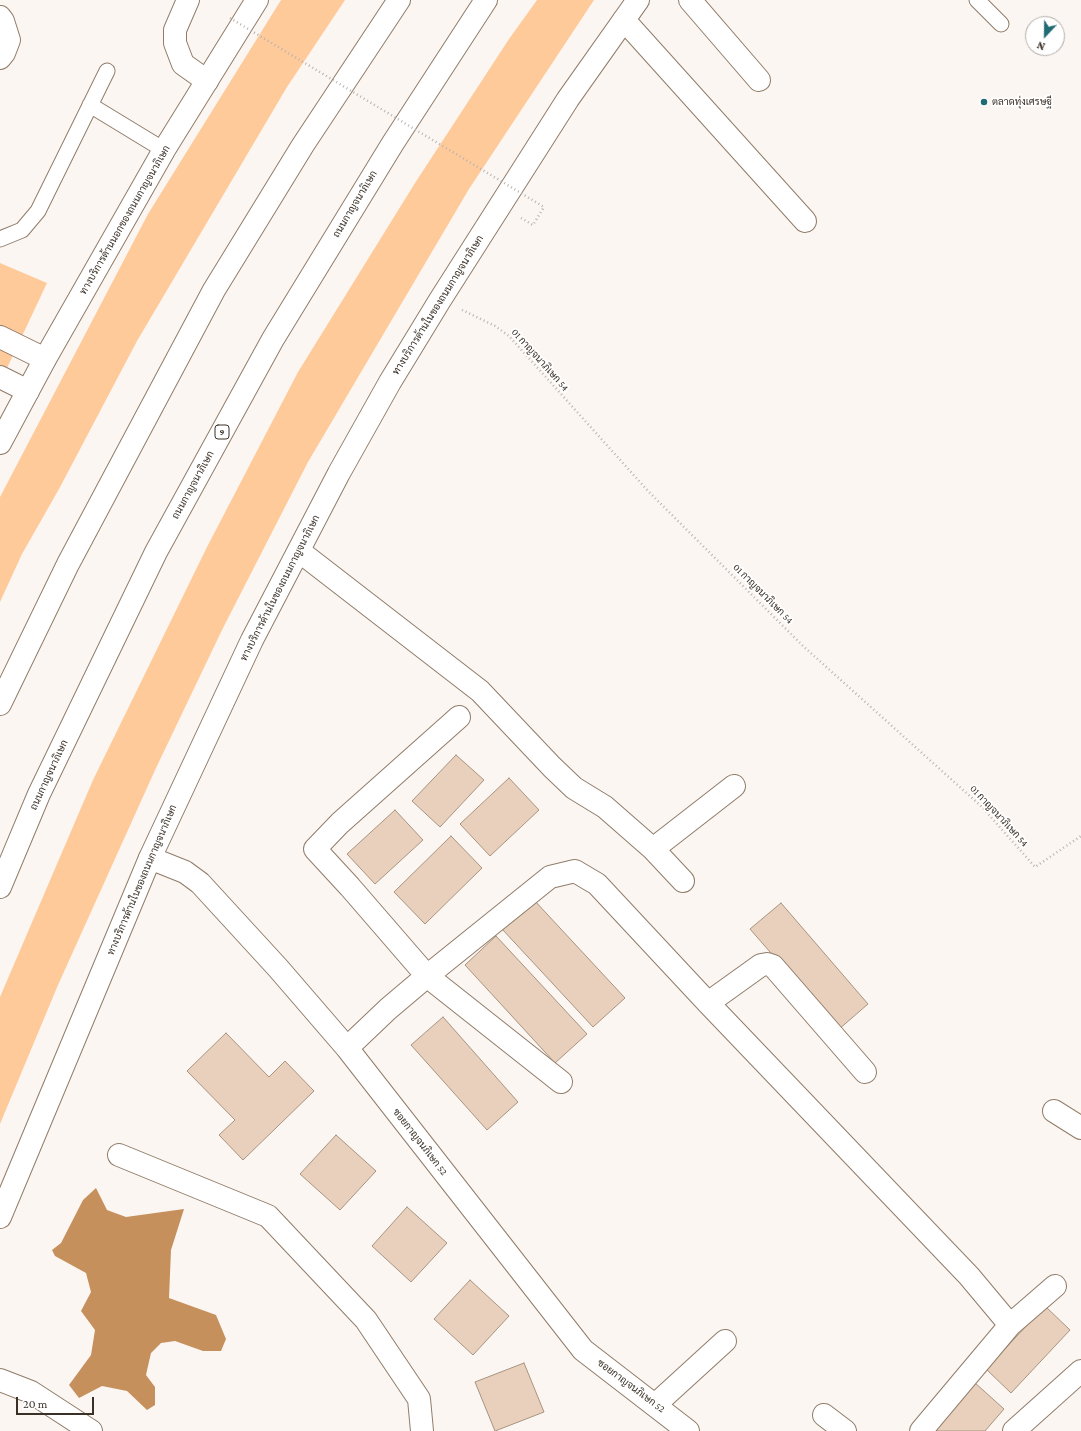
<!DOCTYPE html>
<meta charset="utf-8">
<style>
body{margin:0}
#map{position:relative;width:1081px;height:1431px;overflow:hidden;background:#fbf6f2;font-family:"Crimson Pro",serif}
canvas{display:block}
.north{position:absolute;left:1025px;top:16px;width:40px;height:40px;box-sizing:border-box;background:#fff;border:1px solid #b0aca9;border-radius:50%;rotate:202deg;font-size:11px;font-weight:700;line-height:16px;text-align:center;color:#393028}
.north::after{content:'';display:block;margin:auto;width:14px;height:18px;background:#216b75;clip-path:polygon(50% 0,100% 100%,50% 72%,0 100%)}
.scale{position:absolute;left:16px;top:1397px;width:78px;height:18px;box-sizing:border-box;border:2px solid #393028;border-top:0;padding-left:5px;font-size:12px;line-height:14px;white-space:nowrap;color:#393028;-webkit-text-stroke:3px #fff;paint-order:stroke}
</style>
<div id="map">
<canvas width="1081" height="1431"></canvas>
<div class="north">N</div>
<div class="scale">20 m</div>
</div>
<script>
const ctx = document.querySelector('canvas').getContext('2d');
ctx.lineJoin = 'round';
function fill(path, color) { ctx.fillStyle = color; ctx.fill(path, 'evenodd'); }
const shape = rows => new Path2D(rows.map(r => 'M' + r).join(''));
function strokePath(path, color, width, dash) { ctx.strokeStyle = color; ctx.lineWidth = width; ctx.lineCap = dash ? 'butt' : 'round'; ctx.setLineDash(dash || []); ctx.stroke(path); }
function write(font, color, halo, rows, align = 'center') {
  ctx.font = font + ' "Crimson Pro",Sarabun,serif'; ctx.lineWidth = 3.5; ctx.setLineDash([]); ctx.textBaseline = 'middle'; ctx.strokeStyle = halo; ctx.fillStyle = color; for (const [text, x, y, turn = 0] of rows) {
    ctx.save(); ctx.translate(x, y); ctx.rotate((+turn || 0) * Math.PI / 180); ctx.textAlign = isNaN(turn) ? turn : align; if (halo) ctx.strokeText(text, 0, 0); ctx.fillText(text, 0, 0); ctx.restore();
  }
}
fill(shape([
 [281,0,345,0,287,87,137,341,59,489,22,554,0,602,0,497,148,214],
 [537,0,594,0,469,189,308,462,222,630,156,768,58,985,0,1124,0,997,93,780,207,547,298,372,415,183,509,39],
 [0,263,47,283,0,383]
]), '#ffca9a');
fill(shape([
 [96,1188,107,1210,126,1217,184,1209,171,1250,169,1298,216,1315,226,1339,221,1351,203,1351,175,1341,161,1343,151,1353,148,1366,146,1375,155,1387,155,1405,147,1410,127,1391,102,1386,79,1398,69,1385,91,1355,95,1330,81,1311,91,1292,86,1273,55,1256,52,1250,61,1243,83,1200]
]), '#c6905d');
const building = shape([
 [456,755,484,780,440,827,412,801,456,755],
 [509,778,539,810,490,856,460,824,509,778],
 [395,810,423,840,375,884,347,854,395,810],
 [451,836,482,868,425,924,394,892,451,836],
 [534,900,625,998,593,1027,502,929,534,900],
 [781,903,868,1004,838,1030,750,929,781,903],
 [496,936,587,1034,555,1063,465,965,496,936],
 [443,1017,518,1102,487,1130,411,1045,443,1017],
 [226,1033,269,1077,285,1061,314,1091,243,1160,219,1135,235,1120,187,1071,226,1033],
 [336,1135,376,1171,340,1210,300,1174,336,1135],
 [407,1207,447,1243,411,1282,372,1246,407,1207],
 [470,1280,509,1316,473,1355,434,1319,470,1280],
 [1045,1306,1070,1330,1011,1393,986,1369,1045,1306],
 [524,1363,544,1412,495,1431,475,1382,524,1363],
 [974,1382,1004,1409,985,1431,930,1431,974,1382]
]);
fill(building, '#e8d0bc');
strokePath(building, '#a8937f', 1);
const lane = shape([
 [977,0,1001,24],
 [90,105,164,150],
 [0,239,22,230,38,211,107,71]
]);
const street = shape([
 [188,0,175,30,175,43,183,64,207,81],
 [690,0,759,80],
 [0,17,3,21,9,40,4,53,0,58],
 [624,20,805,221],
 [0,337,45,359],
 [0,377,28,391],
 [299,551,480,691,552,767,574,788,605,807,653,849,683,881],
 [459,717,340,823,315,849,350,887,427,976,561,1082],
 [653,849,734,786],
 [150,858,185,872,200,883,278,968,347,1048,583,1350,688,1431],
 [708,1003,761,965,767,964,773,966,865,1072],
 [347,1048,388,1009,427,976,550,877,575,871,597,884,708,1003,969,1276,1010,1325,921,1431],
 [1054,1111,1081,1128],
 [119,1155,268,1216,366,1320,419,1399,422,1431],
 [1010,1325,1055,1286],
 [0,1380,31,1392,91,1431],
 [656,1404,725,1341],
 [824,1415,845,1431],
 [1014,1431,1081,1371]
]);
const secondary = shape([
 [0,443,45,359,164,150,257,0],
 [0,1217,150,858,252,640,339,473,390,382,440,300,568,99,638,0]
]);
const highway = shape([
 [0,704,68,564,214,290,303,145,399,0],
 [0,887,39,794,156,552,273,339,393,143,486,0]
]);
strokePath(lane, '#917c69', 17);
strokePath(street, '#917c69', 24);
strokePath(secondary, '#917c69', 24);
strokePath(highway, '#917c69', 24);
strokePath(shape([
 [521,218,533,225,544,207],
 [462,310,495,326,509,336,648,491,803,646,982,807,1035,867,1081,836]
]), '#b9b3ae', 2.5, [1, 3]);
strokePath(lane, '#fff', 15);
strokePath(street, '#fff', 22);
strokePath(secondary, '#fff', 22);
strokePath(highway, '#fff', 22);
strokePath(shape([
 [230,18,544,207]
]), '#b9b3ae', 2.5, [1, 3]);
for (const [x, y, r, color] of [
 [984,102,4,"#216b75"]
]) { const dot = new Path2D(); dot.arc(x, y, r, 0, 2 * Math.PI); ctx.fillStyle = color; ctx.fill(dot); strokePath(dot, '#fff', 1.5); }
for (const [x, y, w] of [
 [222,432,14]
]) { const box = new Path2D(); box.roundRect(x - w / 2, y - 7, w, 14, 3); ctx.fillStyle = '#fff'; ctx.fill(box); strokePath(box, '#393028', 1); }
write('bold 9px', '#393028', null, [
 ["9",222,432]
]);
write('10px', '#393028', '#fff', [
 ["ตลาดทุ่งเศรษฐี",992,102]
], 'left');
write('10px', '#393028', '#fff', [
 ["ถนนกาญจนาภิเษก",355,204,-59],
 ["ทางบริการด้านนอกของถนนกาญจนาภิเษก",125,220,-60],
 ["ทางบริการด้านในของถนนกาญจนาภิเษก",438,305,-58],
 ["01 กาญจนาภิเษก 54",540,360,48],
 ["ถนนกาญจนาภิเษก",193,485,-61],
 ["ทางบริการด้านในของถนนกาญจนาภิเษก",280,588,-63],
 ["01 กาญจนาภิเษก 54",763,594,45],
 ["ถนนกาญจนาภิเษก",49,775,-65],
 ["01 กาญจนาภิเษก 54",999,816,47],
 ["ทางบริการด้านในของถนนกาญจนาภิเษก",142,880,-67],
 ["ซอยกาญจนภิเษก 52",420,1142,52],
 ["ซอยกาญจนภิเษก 52",631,1386,37]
]);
</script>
